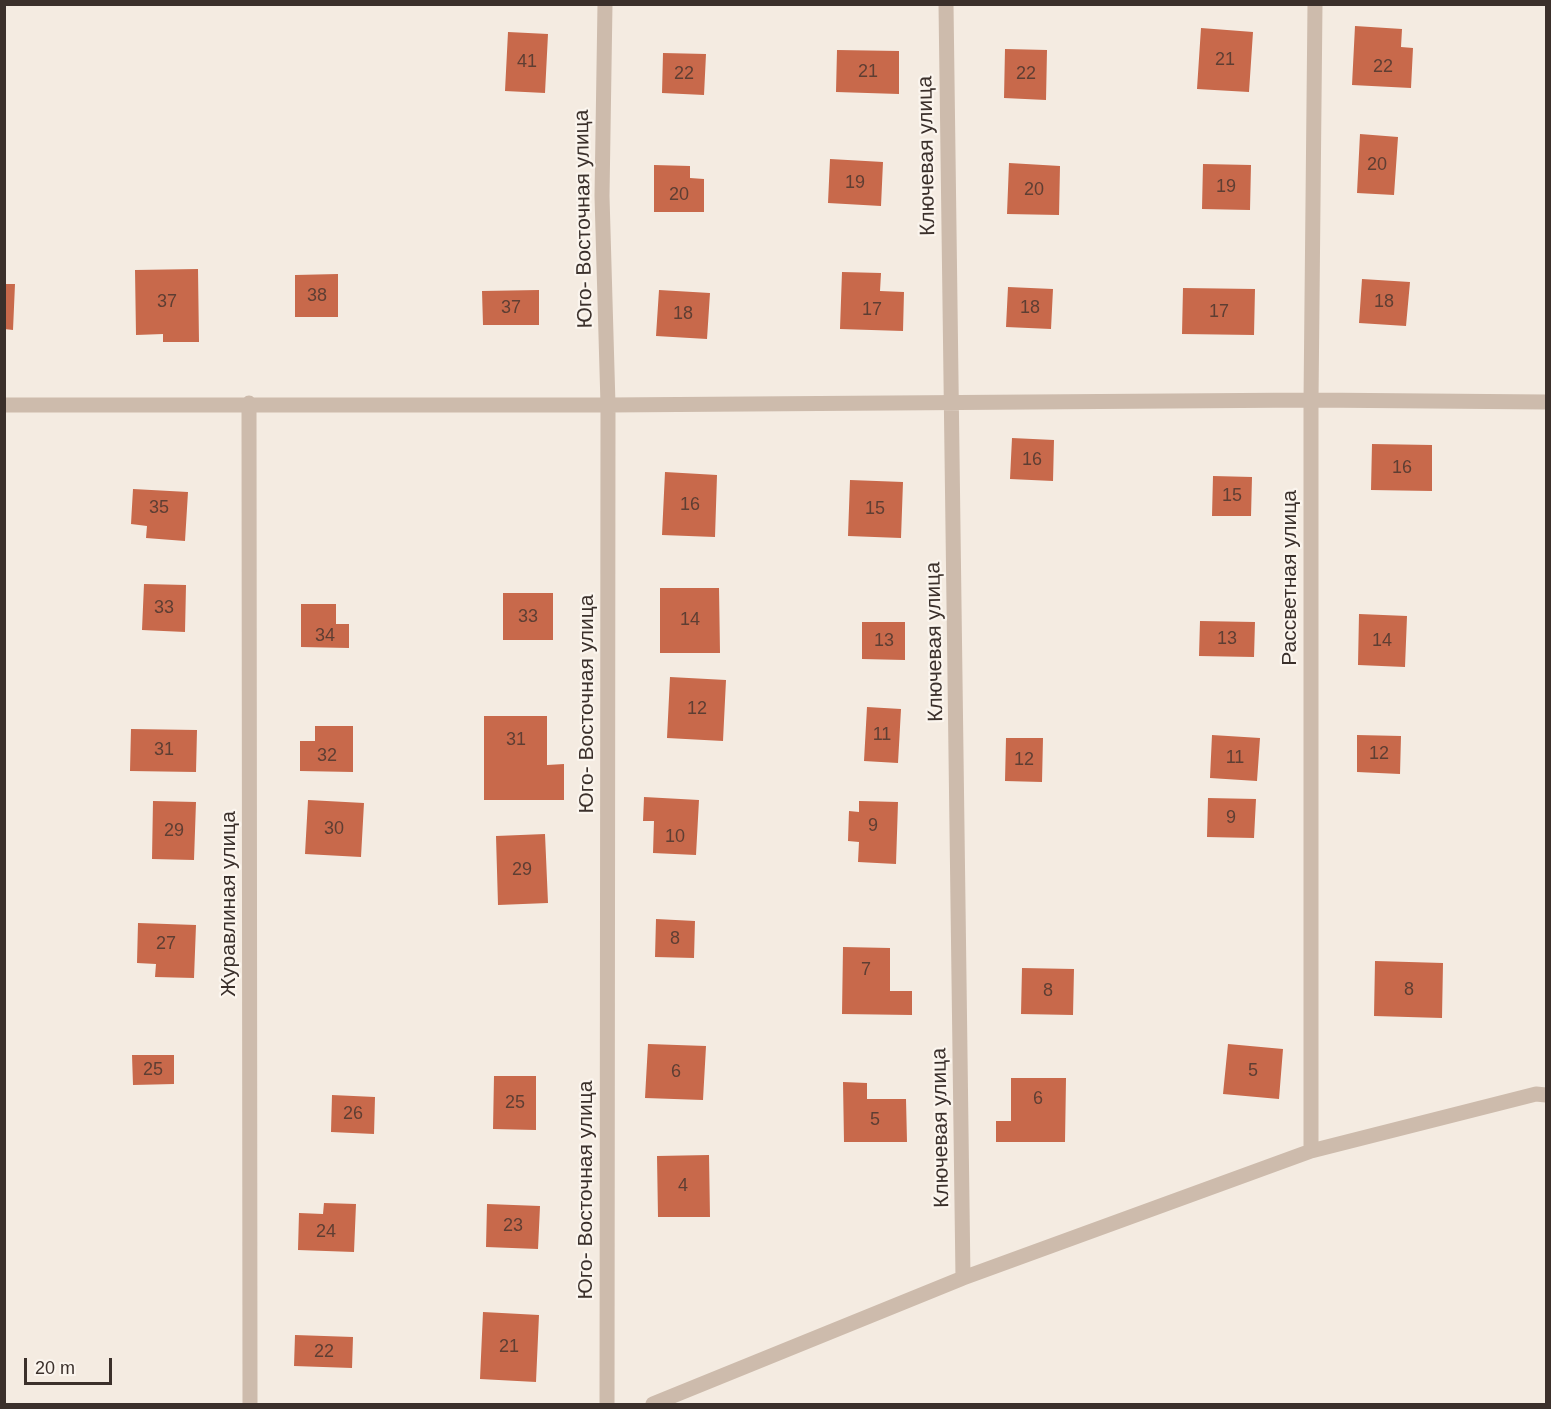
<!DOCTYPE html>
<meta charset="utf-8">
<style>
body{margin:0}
#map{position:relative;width:1551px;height:1409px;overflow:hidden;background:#f4ebe1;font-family:Helvetica,sans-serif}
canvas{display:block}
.frame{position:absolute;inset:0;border:6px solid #3b302b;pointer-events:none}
.scale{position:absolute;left:24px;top:1358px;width:88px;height:27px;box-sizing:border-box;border:3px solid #3b302b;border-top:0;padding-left:8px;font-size:18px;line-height:21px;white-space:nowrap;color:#3b302b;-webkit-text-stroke:4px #fbf5ee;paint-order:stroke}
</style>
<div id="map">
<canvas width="1551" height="1409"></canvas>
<div class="frame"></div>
<div class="scale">20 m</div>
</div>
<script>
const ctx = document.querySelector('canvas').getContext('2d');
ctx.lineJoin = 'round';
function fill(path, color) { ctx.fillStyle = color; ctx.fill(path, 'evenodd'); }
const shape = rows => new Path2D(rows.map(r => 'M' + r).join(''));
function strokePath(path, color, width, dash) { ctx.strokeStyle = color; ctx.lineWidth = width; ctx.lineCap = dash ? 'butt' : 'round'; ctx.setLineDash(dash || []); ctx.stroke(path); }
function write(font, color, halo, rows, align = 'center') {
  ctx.font = font + ' Helvetica,sans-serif'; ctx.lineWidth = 4.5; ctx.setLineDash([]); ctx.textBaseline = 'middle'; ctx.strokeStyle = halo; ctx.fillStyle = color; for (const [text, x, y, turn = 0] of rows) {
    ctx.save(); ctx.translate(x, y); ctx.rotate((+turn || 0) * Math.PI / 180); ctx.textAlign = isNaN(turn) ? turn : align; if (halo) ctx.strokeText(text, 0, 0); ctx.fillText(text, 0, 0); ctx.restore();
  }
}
fill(shape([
 [1355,26,1402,29,1401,47,1413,48,1411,88,1352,85],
 [1201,28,1253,32,1249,92,1197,89],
 [508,32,548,34,545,93,505,91],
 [1005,49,1047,50,1046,100,1004,98],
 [837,50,899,51,899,94,836,92],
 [663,53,706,54,704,95,662,93],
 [1360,134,1398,137,1394,195,1357,193],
 [830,159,883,162,881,206,828,203],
 [1009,163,1060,166,1059,215,1007,214],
 [1203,164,1251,165,1250,210,1202,209],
 [654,165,690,166,690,178,704,179,704,212,654,212],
 [198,269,199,342,163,342,163,334,136,335,135,270],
 [842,272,881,273,880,291,904,292,903,331,840,329],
 [338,274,338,317,295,317,295,275],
 [1362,279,1410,282,1406,326,1359,323],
 [4,284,15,284,13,330,4,329],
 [1008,287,1053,289,1051,329,1006,327],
 [1183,288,1255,289,1254,335,1182,334],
 [539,290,539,325,483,325,482,291],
 [659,290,710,293,707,339,656,336],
 [1012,438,1054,440,1053,481,1010,479],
 [1372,444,1432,445,1432,491,1371,490],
 [665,472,717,475,715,537,662,535],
 [1213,476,1252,477,1251,516,1212,516],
 [850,480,903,482,901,538,848,536],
 [133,489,188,492,185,541,146,538,147,526,131,524],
 [144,584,186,585,185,632,142,630],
 [660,588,719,588,720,653,660,653],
 [503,593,553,593,553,640,503,640],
 [301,604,336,604,336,624,349,624,349,648,301,647],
 [1359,614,1407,616,1405,667,1358,665],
 [1200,621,1255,622,1254,657,1199,656],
 [862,622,905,622,905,660,862,659],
 [670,677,726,680,723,741,667,738],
 [867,707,901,709,898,763,864,761],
 [484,716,547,716,547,765,564,764,564,800,484,800],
 [315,726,353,726,353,772,300,771,300,741,315,741],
 [131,729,197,730,196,772,130,771],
 [1212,735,1260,738,1257,781,1210,778],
 [1357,735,1401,736,1400,774,1357,772],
 [1006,738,1043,738,1042,782,1005,781],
 [644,797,699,800,696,855,653,853,654,821,643,821],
 [1208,798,1256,799,1254,838,1207,837],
 [308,800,364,803,361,857,305,854],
 [153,801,196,802,194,860,152,859],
 [859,801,898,802,896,864,858,862,859,842,848,841,849,811,859,812],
 [545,834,548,903,498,905,496,836],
 [656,919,695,921,694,958,655,957],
 [138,923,196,925,194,978,155,977,156,964,137,963],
 [843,947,890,948,890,991,912,991,912,1015,842,1014],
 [1375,961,1443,963,1442,1018,1374,1016],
 [1022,968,1074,969,1073,1015,1021,1014],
 [648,1044,706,1046,703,1100,645,1098],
 [1228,1044,1283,1049,1279,1099,1223,1094],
 [132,1055,174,1055,174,1084,133,1085],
 [494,1076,536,1076,536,1130,493,1129],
 [1011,1078,1066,1078,1065,1142,996,1142,996,1121,1011,1121],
 [843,1082,867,1083,867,1099,906,1099,907,1142,844,1142],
 [332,1095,375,1097,374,1134,331,1132],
 [709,1155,710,1217,658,1217,657,1156],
 [324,1203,356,1204,354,1252,298,1250,299,1213,323,1214],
 [487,1204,540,1206,538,1249,486,1247],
 [483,1312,539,1315,536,1382,480,1379],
 [295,1335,353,1337,352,1368,294,1366]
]), '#c8694b');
strokePath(shape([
 [605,4,602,196,608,405,607,1404],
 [946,4,963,1278],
 [249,403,250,1404],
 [4,405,608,405,1311,400,1546,402],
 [1311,1151,1311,400,1315,4],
 [653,1404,963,1278,1311,1151,1536,1094,1546,1095]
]), '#cdbbac', 15);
write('18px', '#5e3e33', null, [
 ["21",1225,60],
 ["41",527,62],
 ["22",1383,67],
 ["21",868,72],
 ["22",684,74],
 ["22",1026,74],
 ["20",1377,165],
 ["19",855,183],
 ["19",1226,187],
 ["20",1034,190],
 ["20",679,195],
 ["38",317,296],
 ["37",167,302],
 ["18",1384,302],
 ["37",511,308],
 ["18",1030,308],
 ["17",872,310],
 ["17",1219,312],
 ["18",683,314],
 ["16",1032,460],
 ["16",1402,468],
 ["15",1232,496],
 ["16",690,505],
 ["35",159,508],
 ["15",875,509],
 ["33",164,608],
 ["33",528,617],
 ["14",690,620],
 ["34",325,636],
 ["13",1227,639],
 ["13",884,641],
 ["14",1382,641],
 ["12",697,709],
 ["11",882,735],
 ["31",516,740],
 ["31",164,750],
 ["12",1379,754],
 ["32",327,756],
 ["11",1235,758],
 ["12",1024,760],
 ["9",1231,818],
 ["9",873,826],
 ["30",334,829],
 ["29",174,831],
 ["10",675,837],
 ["29",522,870],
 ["8",675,939],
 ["27",166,944],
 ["7",866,970],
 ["8",1409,990],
 ["8",1048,991],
 ["25",153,1070],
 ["5",1253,1071],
 ["6",676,1072],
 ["6",1038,1099],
 ["25",515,1103],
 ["26",353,1114],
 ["5",875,1120],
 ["4",683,1186],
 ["23",513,1226],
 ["24",326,1232],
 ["21",509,1347],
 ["22",324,1352]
]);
write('21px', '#3b302b', '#fbf5ee', [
 ["Ключевая улица",927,156,-91],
 ["Юго- Восточная улица",584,219,-91],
 ["Рассветная улица",1290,578,-90],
 ["Ключевая улица",935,642,-91],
 ["Юго- Восточная улица",587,704,-90],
 ["Журавлиная улица",229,904,-90],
 ["Ключевая улица",941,1128,-91],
 ["Юго- Восточная улица",586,1190,-90]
]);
</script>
